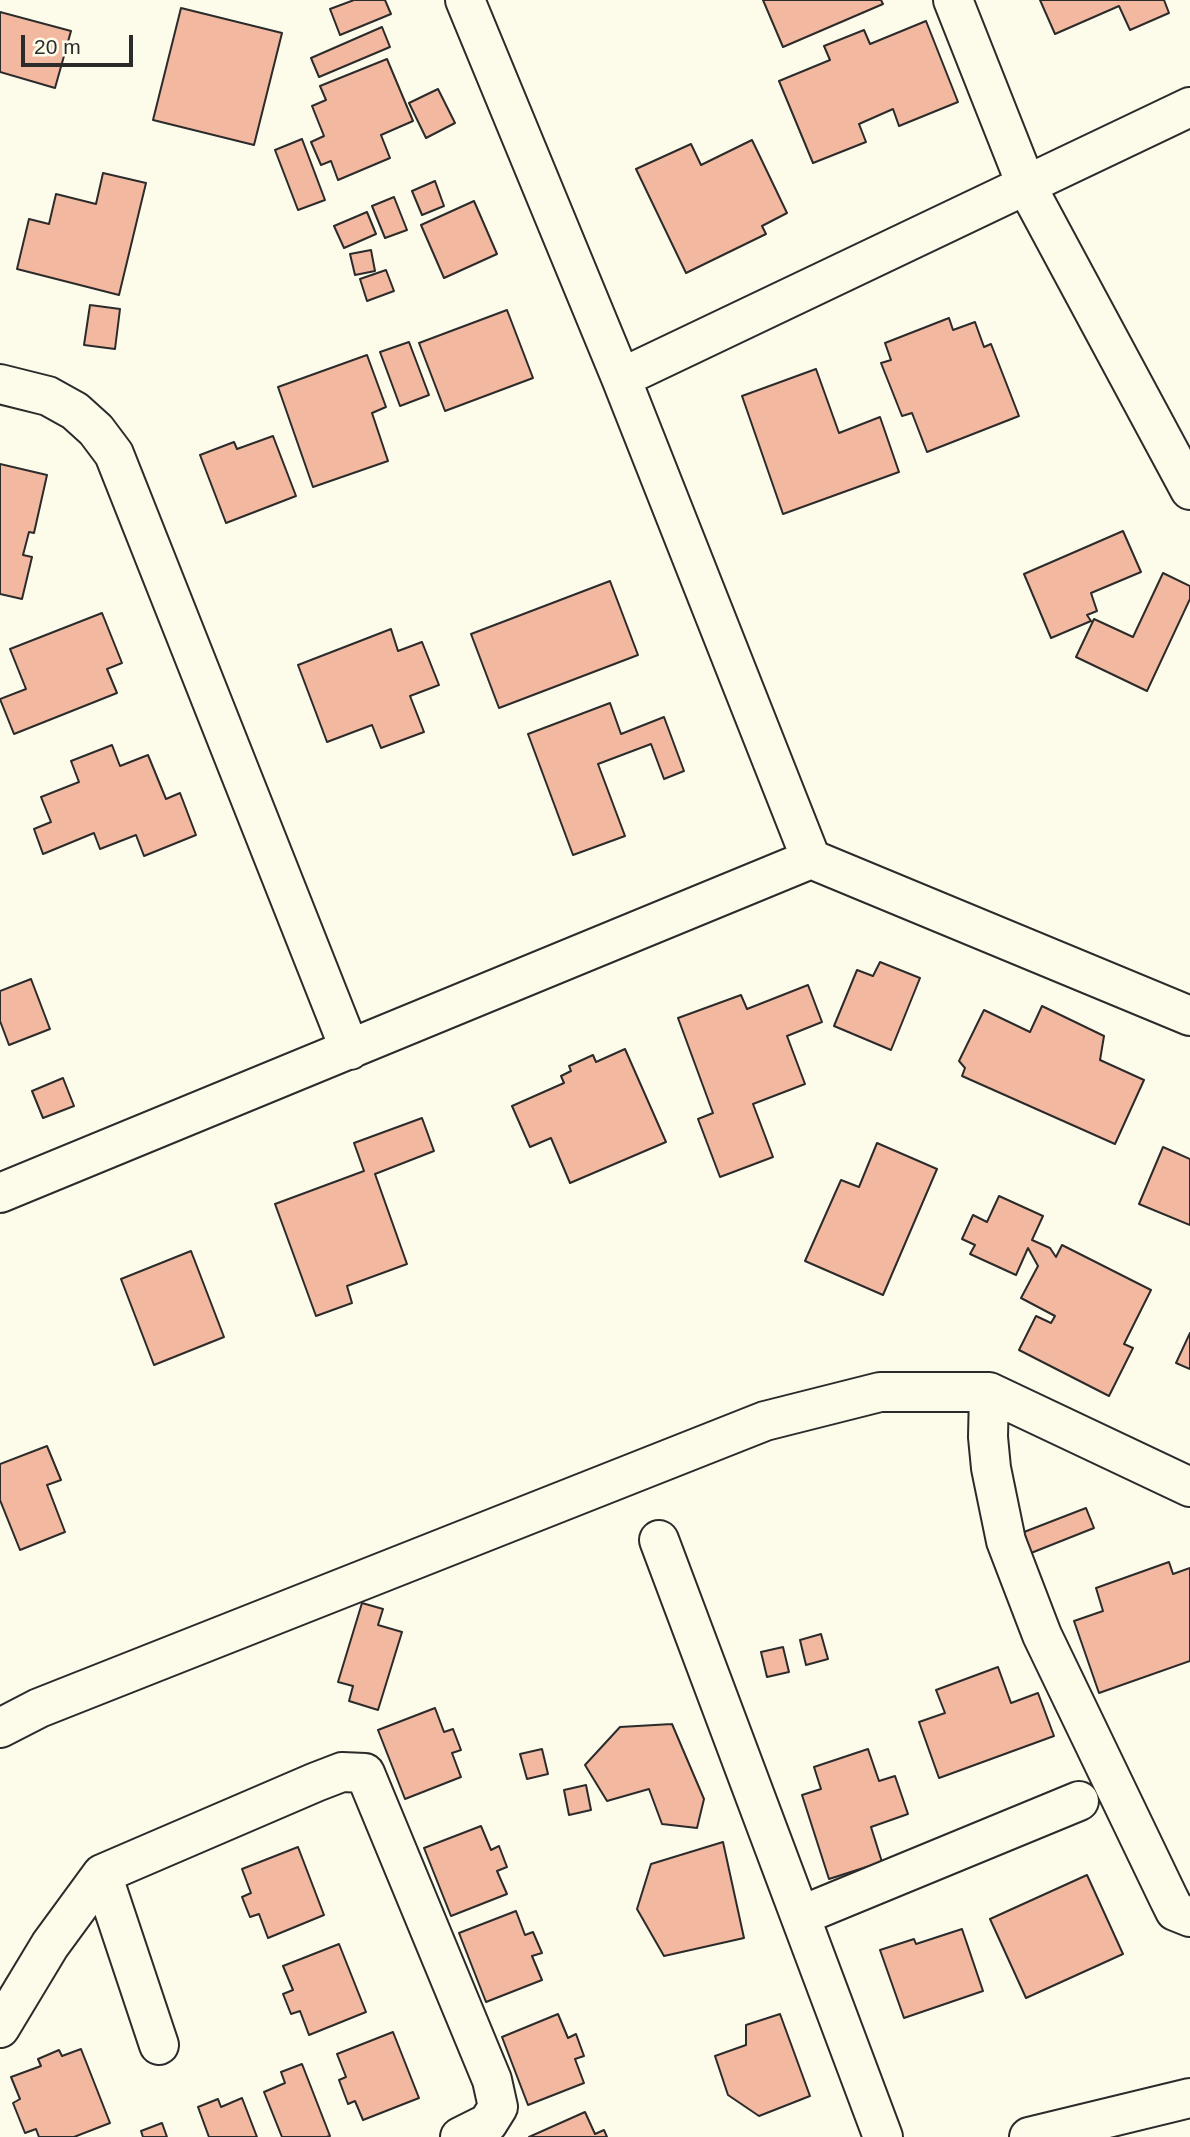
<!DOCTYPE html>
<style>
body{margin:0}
#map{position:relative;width:1190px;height:2137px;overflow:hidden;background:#fdfbea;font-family:Arial,sans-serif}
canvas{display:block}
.scale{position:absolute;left:21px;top:35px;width:112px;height:32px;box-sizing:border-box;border:4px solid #2b2b2b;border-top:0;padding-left:9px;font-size:21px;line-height:24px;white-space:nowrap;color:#2b2b2b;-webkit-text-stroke:5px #fdfbea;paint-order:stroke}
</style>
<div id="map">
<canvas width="1190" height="2137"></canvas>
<div class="scale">20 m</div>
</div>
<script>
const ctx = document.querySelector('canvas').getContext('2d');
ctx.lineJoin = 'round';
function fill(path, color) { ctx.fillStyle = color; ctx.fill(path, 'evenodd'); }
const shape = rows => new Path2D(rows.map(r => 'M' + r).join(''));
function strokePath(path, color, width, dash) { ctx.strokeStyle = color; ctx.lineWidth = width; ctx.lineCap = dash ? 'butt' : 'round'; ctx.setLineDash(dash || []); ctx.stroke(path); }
const building = shape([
 [354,0,385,0,391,14,340,35,330,9,354,0],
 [763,0,881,0,883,4,783,47,763,0],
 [1040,0,1164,0,1169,13,1130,30,1119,6,1055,34,1040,0],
 [181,8,282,33,254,145,153,120,181,8],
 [0,12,71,31,55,88,0,72,0,12],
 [926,21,958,102,899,126,893,109,859,124,866,142,813,163,779,81,830,60,824,46,864,30,870,44,926,21],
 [382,27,390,47,319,77,311,58,382,27],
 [387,59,413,121,381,135,390,158,338,180,331,161,321,165,311,142,324,136,312,106,326,100,320,86,387,59],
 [438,89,455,123,426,138,409,103,438,89],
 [302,139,325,200,298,210,275,150,302,139],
 [752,140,787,213,762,226,766,234,686,273,636,169,691,144,701,165,752,140],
 [103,173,146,183,119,295,17,269,29,219,49,224,56,194,96,204,103,173],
 [435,181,444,206,422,215,412,191,435,181],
 [394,197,407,230,385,238,372,206,394,197],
 [474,201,497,254,444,278,421,225,474,201],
 [367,212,376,234,344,248,334,226,367,212],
 [371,250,375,271,355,275,350,254,371,250],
 [386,270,394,291,367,301,360,279,386,270],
 [90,305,120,309,115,349,84,345,90,305],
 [507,310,533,378,445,411,419,343,507,310],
 [949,318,953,330,975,322,984,347,991,344,1019,416,927,452,912,413,902,416,881,363,891,360,885,343,949,318],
 [409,342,429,395,400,406,380,352,409,342],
 [367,355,386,407,372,413,388,461,313,487,278,387,367,355],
 [816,369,839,433,880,417,899,472,783,514,742,396,816,369],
 [273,436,296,496,226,523,200,455,234,442,237,449,273,436],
 [0,464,47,475,34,533,29,532,23,555,32,557,22,599,0,594,0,464],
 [1123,531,1141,572,1091,593,1097,611,1087,615,1091,621,1051,638,1024,574,1123,531],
 [1163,573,1190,586,1190,599,1147,691,1076,657,1094,619,1133,637,1163,573],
 [610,581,638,655,499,708,471,634,610,581],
 [102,613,122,663,107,669,117,693,14,734,0,699,26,689,10,649,102,613],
 [391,629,398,651,422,642,439,685,410,696,424,732,381,748,372,725,327,742,298,665,391,629],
 [610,703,621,734,664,717,684,771,664,779,651,744,598,764,625,836,573,855,528,734,610,703],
 [112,745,120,766,148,755,166,799,180,793,196,835,144,856,136,835,100,849,94,833,43,854,34,829,51,822,41,797,79,782,71,761,112,745],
 [880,962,920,978,891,1050,834,1026,857,970,873,976,880,962],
 [31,979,50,1029,9,1045,0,1021,0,991,31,979],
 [808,985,822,1022,787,1036,805,1084,753,1104,773,1157,720,1177,698,1119,713,1113,678,1018,741,995,747,1009,808,985],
 [1042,1006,1104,1036,1100,1060,1144,1080,1115,1144,962,1076,965,1068,959,1061,984,1010,1030,1032,1042,1006],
 [625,1049,666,1142,570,1183,551,1138,530,1147,512,1106,564,1083,561,1076,571,1071,569,1066,593,1055,596,1062,625,1049],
 [63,1078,74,1106,43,1118,32,1091,63,1078],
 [422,1118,434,1151,375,1174,407,1264,347,1286,352,1303,316,1316,275,1204,364,1171,354,1143,422,1118],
 [877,1143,937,1169,883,1295,805,1261,841,1180,859,1187,877,1143],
 [1163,1147,1190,1159,1190,1225,1139,1204,1163,1147],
 [999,1196,1043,1216,1032,1240,1050,1248,1056,1257,1062,1245,1151,1290,1124,1344,1133,1348,1109,1396,1019,1350,1036,1316,1051,1323,1055,1316,1021,1298,1038,1266,1028,1248,1016,1275,970,1254,975,1245,962,1239,973,1215,987,1222,999,1196],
 [191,1251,224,1337,154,1365,121,1279,191,1251],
 [1190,1333,1190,1369,1176,1363,1190,1333],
 [47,1446,61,1480,47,1485,65,1532,20,1550,0,1500,0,1464,47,1446],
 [1086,1508,1094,1528,1031,1553,1024,1532,1086,1508],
 [1169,1562,1173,1574,1190,1568,1190,1661,1099,1693,1074,1621,1103,1611,1096,1588,1169,1562],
 [362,1603,383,1609,378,1625,402,1632,378,1710,349,1701,353,1686,338,1682,362,1603],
 [821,1634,828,1659,806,1665,800,1640,821,1634],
 [783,1647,789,1672,767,1677,761,1652,783,1647],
 [998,1667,1011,1703,1038,1693,1054,1736,939,1778,919,1722,945,1713,936,1690,998,1667],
 [435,1708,444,1732,453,1729,461,1750,452,1753,461,1777,405,1799,378,1730,435,1708],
 [672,1724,704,1799,697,1828,662,1824,649,1789,607,1801,585,1765,620,1727,672,1724],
 [542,1749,548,1774,527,1779,520,1754,542,1749],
 [868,1749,879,1781,895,1776,908,1814,871,1827,882,1862,829,1879,802,1795,821,1789,814,1767,868,1749],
 [586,1785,591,1810,569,1815,564,1790,586,1785],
 [481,1826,491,1850,499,1846,507,1867,497,1871,507,1894,451,1916,424,1848,481,1826],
 [723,1842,744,1938,664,1956,637,1909,651,1864,723,1842],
 [298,1847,324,1915,268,1938,259,1914,250,1917,242,1897,251,1893,242,1869,298,1847],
 [1087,1875,1123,1954,1026,1998,990,1919,1087,1875],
 [516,1911,525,1935,533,1932,542,1953,532,1956,542,1980,486,2002,459,1933,516,1911],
 [962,1929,983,1991,904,2018,880,1950,914,1939,916,1944,962,1929],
 [339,1944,366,2012,309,2035,300,2011,291,2014,283,1994,293,1990,283,1966,339,1944],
 [558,2014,568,2038,576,2034,584,2056,575,2059,584,2083,528,2105,502,2037,558,2014],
 [780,2014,810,2096,759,2116,728,2095,715,2056,746,2045,746,2025,780,2014],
 [393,2032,419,2098,363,2120,355,2101,348,2104,339,2080,346,2077,337,2054,393,2032],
 [81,2049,110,2123,74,2137,39,2137,36,2129,25,2133,13,2103,20,2099,11,2077,41,2066,38,2059,59,2050,62,2056,81,2049],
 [302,2064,330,2136,326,2137,282,2137,264,2092,285,2083,281,2072,302,2064],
 [242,2098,257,2137,209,2137,198,2107,218,2099,221,2107,242,2098],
 [585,2112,595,2134,604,2130,607,2137,529,2137,585,2112],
 [162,2123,167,2137,143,2137,141,2131,162,2123]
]);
fill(building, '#f2b8a0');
strokePath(building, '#2b2b2b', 2);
const minor = shape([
 [465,0,621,378,811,859],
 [953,0,1027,187,1190,490],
 [621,378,1190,107],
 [0,384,48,396,75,411,96,430,114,454,350,1050],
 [0,1193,811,859,1190,1016],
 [989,1392,988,1437,991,1468,1006,1541,1042,1635,1168,1897,1175,1911,1190,1917],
 [659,1540,883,2137],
 [0,1728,39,1708,765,1421,880,1392,989,1392,1190,1487],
 [102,1874,159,2045],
 [800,1916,1079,1801],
 [0,2028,50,1945,102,1874,316,1782,342,1772,365,1773,492,2080,498,2107,488,2123,460,2137],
 [1029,2137,1190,2098]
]);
strokePath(minor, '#2b2b2b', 42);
strokePath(minor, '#fdfbea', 38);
</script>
